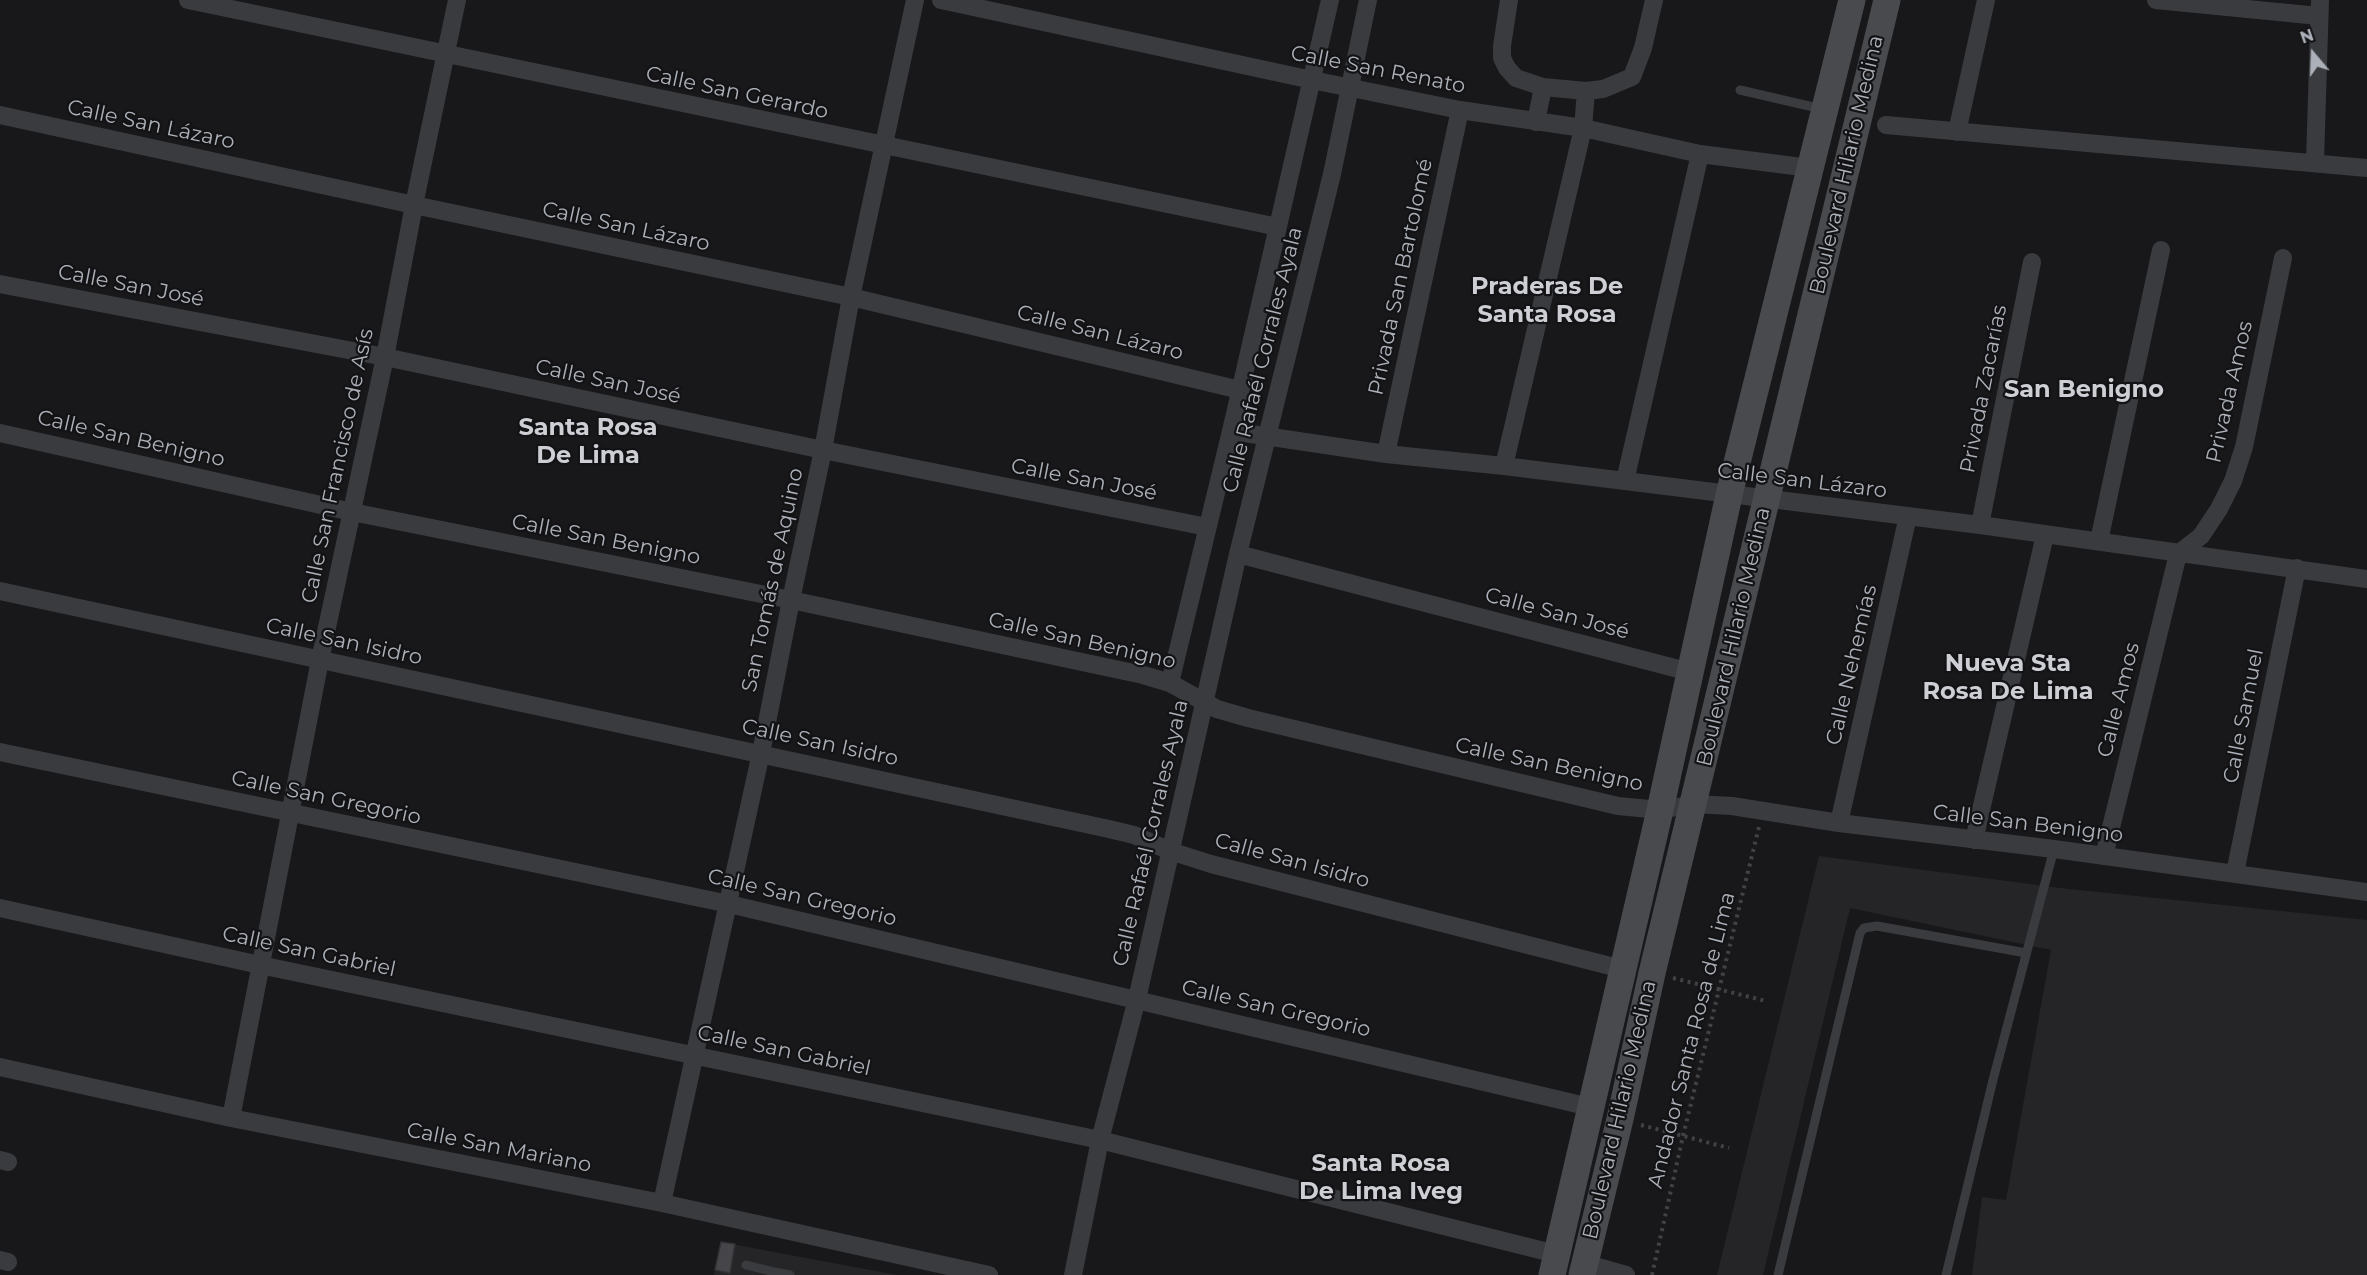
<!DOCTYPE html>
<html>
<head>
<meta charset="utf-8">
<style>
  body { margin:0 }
  #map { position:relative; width:2367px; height:1275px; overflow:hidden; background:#18181a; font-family:Montserrat,sans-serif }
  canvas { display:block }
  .north { position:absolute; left:2283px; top:24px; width:60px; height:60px; -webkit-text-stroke:4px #131315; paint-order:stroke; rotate:341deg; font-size:16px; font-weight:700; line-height:24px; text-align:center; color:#acb0b8 }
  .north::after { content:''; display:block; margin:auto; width:21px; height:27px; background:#acb0b8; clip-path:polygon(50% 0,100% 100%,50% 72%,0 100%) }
</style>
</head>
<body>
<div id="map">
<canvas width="2367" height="1275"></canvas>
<div class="north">N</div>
</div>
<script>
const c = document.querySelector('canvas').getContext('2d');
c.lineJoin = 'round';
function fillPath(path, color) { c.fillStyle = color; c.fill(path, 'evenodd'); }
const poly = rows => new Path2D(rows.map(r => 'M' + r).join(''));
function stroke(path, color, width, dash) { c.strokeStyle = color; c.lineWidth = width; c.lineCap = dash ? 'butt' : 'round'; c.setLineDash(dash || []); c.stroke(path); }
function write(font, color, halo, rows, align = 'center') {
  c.font = font + ' Montserrat,sans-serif'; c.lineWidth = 4.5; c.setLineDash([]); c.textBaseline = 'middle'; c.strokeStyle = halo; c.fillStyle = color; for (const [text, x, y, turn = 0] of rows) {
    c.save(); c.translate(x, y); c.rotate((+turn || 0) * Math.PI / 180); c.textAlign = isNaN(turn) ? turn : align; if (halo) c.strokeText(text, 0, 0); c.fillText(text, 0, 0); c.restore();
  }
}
const built = poly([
  [1819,856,2060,888,2367,920,2367,1275,1972,1275,1982,1197,2006,1200,2051,950,1850,908,1763,1275,1717,1275],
  [721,1242,897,1275,714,1275]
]);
const building = poly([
  [721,1242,735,1244,730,1273,715,1270,721,1242]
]);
const path = poly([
  [1673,978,1766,1001],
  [1641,1125,1729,1148],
  [1652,1275,1683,1136,1759,827]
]);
const lane = poly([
  [1740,90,1822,109],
  [746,1265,775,1272,775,1275],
  [775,1272,790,1275],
  [1778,1275,1860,933,1864,928,1877,926,2026,953],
  [1946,1275,1993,1080,2054,849]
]);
const street = poly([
  [188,0,1278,227],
  [941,0,1312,80,1460,110,1583,128,1700,154,1810,168],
  [1509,0,1502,46,1502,58,1507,68,1516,78,1543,87,1586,91,1603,89,1632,77,1643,48,1654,0],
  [2156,0,2319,16],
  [0,115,414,205,851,297,1240,390],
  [1536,122,1543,87],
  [1886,125,2367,168],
  [1957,132,1986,0],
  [2315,162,2320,0],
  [0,284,385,357,823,450,1207,527],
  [1231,431,1386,454,1504,466,1980,525,2367,579],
  [0,433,352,512,791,600,1143,675,1170,683,1217,709,1248,718,1618,806,1660,810,1694,804,1732,806,1839,823,2054,849,2367,892],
  [1386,454,1460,110],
  [1504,466,1583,128,1586,91],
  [1625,481,1700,154],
  [1980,525,2032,262],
  [2099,541,2161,250],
  [1238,554,1690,672],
  [0,591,1109,829,1134,835,1170,851,1211,864,1622,969],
  [1170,683,1231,431,1330,0],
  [0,752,729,904,1590,1107],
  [1839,823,1908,516],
  [1974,840,2045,535],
  [2104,856,2178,554,2201,536,2219,509,2233,481,2244,447,2283,258],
  [2235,873,2297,568],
  [0,908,260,965,1100,1140,1556,1254],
  [0,1067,231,1118,662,1203,989,1275],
  [231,1118,320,660,385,357,414,205,457,0],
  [0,1160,8,1162],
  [662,1203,761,753,791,600,823,450,851,297,915,0],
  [0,1260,8,1262],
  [1584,1263,1626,1275],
  [1073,1275,1100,1140,1137,999,1238,554,1332,174,1368,0]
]);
const secondary = poly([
  [1552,1275,1660,810,1729,495,1852,0],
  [1582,1275,1620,1119,1652,973,1887,0]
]);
const streetNames = [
  ["Calle San Renato",1378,70,11],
  ["Calle San Gerardo",737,93,12],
  ["Calle San Lázaro",151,125,12],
  ["Boulevard Hilario Medina",1847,165,-77],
  ["Calle San Lázaro",626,227,12],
  ["Privada San Bartolomé",1401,277,-78],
  ["Calle San José",131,286,11],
  ["Calle San Lázaro",1100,333,14],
  ["Calle Rafaél Corrales Ayala",1263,360,-76],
  ["Calle San José",608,382,12],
  ["Privada Zacarías",1984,389,-79],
  ["Privada Amos",2230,392,-77],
  ["Calle San Benigno",131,439,13],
  ["Calle San Francisco de Asís",338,466,-78],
  ["Calle San José",1084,480,11],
  ["Calle San Lázaro",1802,481,7],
  ["Calle San Benigno",606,540,11],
  ["San Tomás de Aquino",773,580,-78],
  ["Calle San José",1557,614,15],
  ["Boulevard Hilario Medina",1734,637,-77],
  ["Calle San Benigno",1082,641,13],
  ["Calle San Isidro",344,642,12],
  ["Calle Nehemías",1852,665,-77],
  ["Calle Amos",2119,700,-76],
  ["Calle Samuel",2244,716,-79],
  ["Calle San Isidro",820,743,12],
  ["Calle San Benigno",1549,765,12],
  ["Calle San Gregorio",326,798,12],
  ["Calle San Benigno",2028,824,7],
  ["Calle Rafaél Corrales Ayala",1151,833,-77],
  ["Calle San Isidro",1292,861,15],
  ["Calle San Gregorio",802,898,13],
  ["Calle San Gabriel",309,952,12],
  ["Calle San Gregorio",1276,1009,13],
  ["Andador Santa Rosa de Lima",1692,1040,-76],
  ["Calle San Gabriel",784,1051,12],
  ["Boulevard Hilario Medina",1620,1110,-77],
  ["Calle San Mariano",499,1148,11]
];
const quarterNames = [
  ["Praderas De",1547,287],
  ["Santa Rosa",1547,315],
  ["San Benigno",2084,390],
  ["Santa Rosa",588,428],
  ["De Lima",588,456],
  ["Nueva Sta",2008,664],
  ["Rosa De Lima",2008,692],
  ["Santa Rosa",1381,1164],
  ["De Lima Iveg",1381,1192]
];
fillPath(built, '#252527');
fillPath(building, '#46464a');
stroke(building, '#333336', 1.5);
stroke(path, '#404245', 4, [3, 4.5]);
stroke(lane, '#3a3b3f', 9);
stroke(street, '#3a3b3f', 18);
stroke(secondary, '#484a4e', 27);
write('21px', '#acb0b8', '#131315', streetNames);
write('bold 24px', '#cdcfd5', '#131315', quarterNames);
</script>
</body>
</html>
